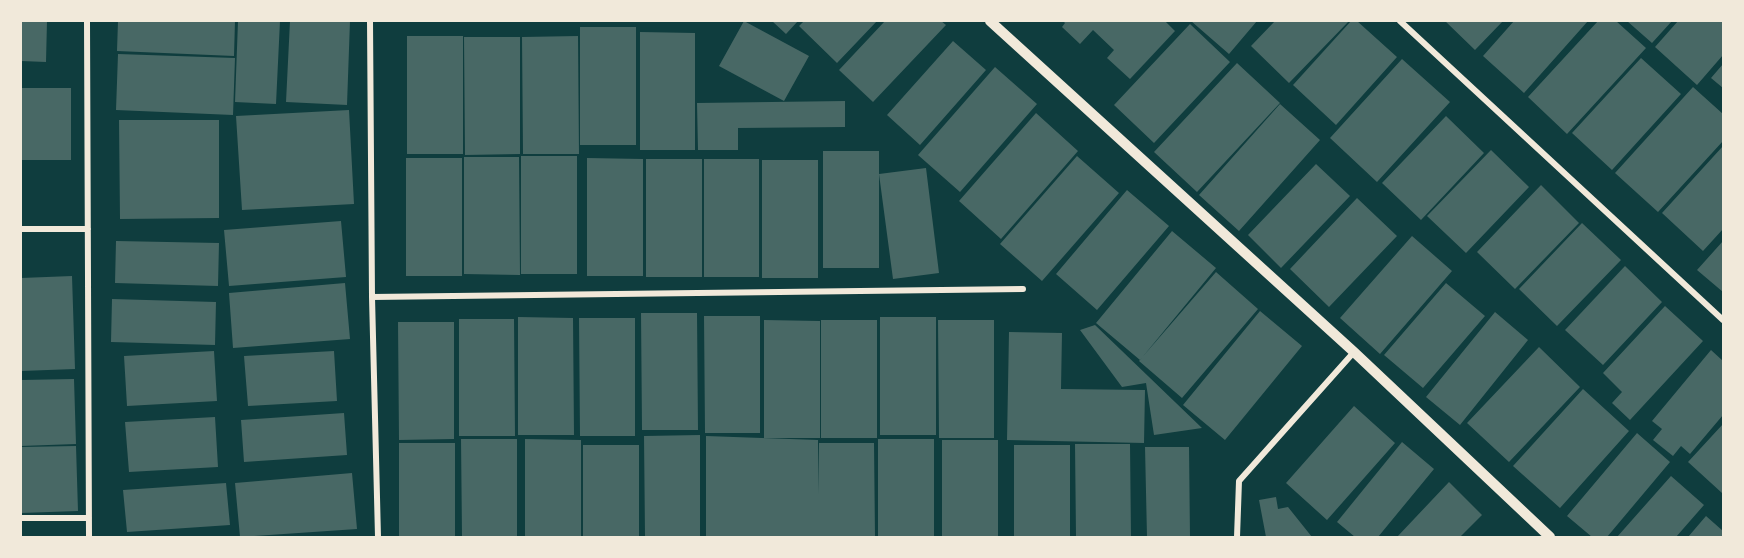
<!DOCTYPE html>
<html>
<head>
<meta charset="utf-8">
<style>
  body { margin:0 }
  #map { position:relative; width:1744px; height:558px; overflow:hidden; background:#0f3d3e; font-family:Commissioner,sans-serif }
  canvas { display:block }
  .frame { position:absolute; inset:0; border:22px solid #f1e9da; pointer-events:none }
</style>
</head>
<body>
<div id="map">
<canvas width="1744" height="558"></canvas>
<div class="frame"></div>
</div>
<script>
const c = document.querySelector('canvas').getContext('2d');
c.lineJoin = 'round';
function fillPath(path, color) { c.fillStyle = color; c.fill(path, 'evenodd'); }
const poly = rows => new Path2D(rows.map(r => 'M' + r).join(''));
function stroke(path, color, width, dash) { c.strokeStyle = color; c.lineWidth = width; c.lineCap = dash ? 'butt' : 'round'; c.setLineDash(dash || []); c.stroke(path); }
const building = poly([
  [21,21,47,21,46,62,21,61],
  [118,21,235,21,234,56,117,51],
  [238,21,280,21,276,104,235,102],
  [290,21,350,21,347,105,286,102],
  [744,21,809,56,784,101,719,66],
  [772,21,798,21,786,34],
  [804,21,877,21,837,63,799,26],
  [885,21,941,21,946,25,873,102,839,70],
  [1063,21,1165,21,1175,31,1130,79,1107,58,1114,50,1093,30,1080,44,1062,27,1065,23],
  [1191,21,1257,21,1229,54],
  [1275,21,1349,21,1289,83,1251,46],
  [1351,21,1357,21,1397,57,1336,125,1293,85],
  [1445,21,1503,21,1475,50],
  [1514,21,1588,21,1524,93,1483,56],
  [1598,21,1616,21,1646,48,1567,134,1528,97],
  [1627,21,1672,21,1652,43],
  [1678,21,1723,21,1723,55,1697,85,1655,47],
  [1190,24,1230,62,1154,143,1114,105],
  [580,27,636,27,636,145,580,145],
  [640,32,695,33,695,150,640,150],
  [407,36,463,36,463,154,407,154],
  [578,36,579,154,523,154,522,37],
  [464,37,520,37,520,154,465,155],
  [953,41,986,70,920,145,887,115],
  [118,54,235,58,233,115,116,110],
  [1641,58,1681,94,1612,170,1572,133],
  [1402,59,1450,102,1377,182,1330,138],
  [1237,63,1280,103,1197,192,1154,152],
  [1723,64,1723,88,1711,78],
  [995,67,1037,104,960,192,918,155],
  [1693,87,1723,114,1723,141,1658,212,1615,173],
  [21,88,71,88,71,160,21,160],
  [845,101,845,127,738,128,738,150,698,150,697,103],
  [1280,104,1320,140,1239,231,1199,195],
  [349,110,354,204,242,210,236,116],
  [1036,113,1078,151,1001,239,959,201],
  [1446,116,1484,153,1421,220,1382,183],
  [119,120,219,120,219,218,120,219],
  [1723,146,1723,229,1703,251,1662,213],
  [1491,150,1529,187,1466,253,1427,216],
  [823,151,879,151,879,268,823,268],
  [521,156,577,156,577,274,521,274],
  [1077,156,1119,193,1042,281,1000,244],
  [464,157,519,157,520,275,464,274],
  [406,158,462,158,462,276,406,276],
  [587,158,643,159,643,276,587,276],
  [646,159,702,159,702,277,646,277],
  [704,159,759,159,759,277,704,277],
  [762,160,818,160,818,278,762,278],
  [1316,164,1350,196,1281,268,1248,235],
  [926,168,939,273,893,279,879,174],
  [1541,185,1579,223,1515,289,1477,252],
  [1127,190,1169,226,1097,310,1056,274],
  [1357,198,1397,236,1329,307,1290,269],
  [341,221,346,277,229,286,224,230],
  [1582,223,1621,260,1557,326,1519,289],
  [1172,231,1216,268,1140,360,1096,323],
  [1412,236,1452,271,1380,354,1340,318],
  [116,241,219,243,218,286,115,283],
  [1723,241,1723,292,1697,270],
  [1625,266,1662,302,1603,365,1565,330],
  [1216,272,1258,309,1182,398,1139,361],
  [72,276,75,369,21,371,21,278],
  [345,283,350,339,233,348,229,293],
  [1446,283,1485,316,1423,388,1384,355],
  [112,299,216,302,215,345,111,342],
  [1665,306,1703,341,1630,420,1612,403,1622,392,1603,373],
  [1260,311,1302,346,1225,440,1183,405],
  [1495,312,1528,340,1460,425,1426,397],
  [641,313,697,313,698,430,642,430],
  [704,316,760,316,760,433,705,433],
  [518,317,573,318,574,435,518,435],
  [880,317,936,317,936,435,880,435],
  [579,318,635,318,635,436,580,436],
  [459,319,514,319,515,436,459,436],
  [764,320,820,321,820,438,764,438],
  [821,320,877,320,877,438,821,438],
  [938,320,994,320,994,438,939,438],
  [398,322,454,322,454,439,399,440],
  [1095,325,1202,428,1154,435,1146,383,1122,387,1080,330],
  [1009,332,1062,333,1061,389,1145,390,1144,443,1007,440],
  [1539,347,1580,387,1509,462,1467,423],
  [1711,350,1723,361,1723,415,1690,454,1681,446,1673,456,1653,440,1662,429,1652,421],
  [214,351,217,401,127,406,124,356],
  [334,351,337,401,248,406,244,356],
  [74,379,76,444,21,446,21,380],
  [1583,389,1629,431,1560,508,1513,466],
  [1354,406,1395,443,1327,520,1286,483],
  [344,413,347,455,244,462,241,420],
  [215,417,218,467,129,472,125,422],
  [1723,424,1723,492,1722,493,1688,462],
  [1637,433,1670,462,1607,537,1592,537,1567,516],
  [700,435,700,537,645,537,644,436],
  [706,436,818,440,818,494,819,443,874,443,875,537,706,537],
  [461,439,517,439,517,537,462,537],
  [525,439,581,440,581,537,525,537],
  [878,439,934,439,934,537,878,537],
  [942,440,998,440,998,537,942,537],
  [1402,442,1434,469,1378,537,1355,537,1337,522],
  [399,443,455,443,455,537,399,537],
  [1075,444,1130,444,1131,537,1076,537],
  [583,445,639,445,639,537,583,537],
  [1014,445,1070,445,1070,537,1014,537],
  [76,446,78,511,21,513,21,447],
  [1145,447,1189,447,1190,537,1147,537],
  [352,473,357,529,240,537,235,483],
  [1671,476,1704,505,1676,537,1617,537],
  [1449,482,1482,515,1460,537,1397,537],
  [226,483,230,525,127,532,123,490],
  [1276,497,1278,509,1288,507,1312,537,1266,537,1259,500],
  [1706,516,1723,531,1723,537,1688,537]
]);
const minor = poly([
  [87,21,89,537],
  [370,21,372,297,378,537],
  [1400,21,1723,320],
  [21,229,88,229],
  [372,297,1023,289],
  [21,518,89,518],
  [1237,537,1239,481,1354,352]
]);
const tertiary = poly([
  [990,21,1354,352,1550,537]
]);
fillPath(building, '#486865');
stroke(minor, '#f1e9da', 6);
stroke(tertiary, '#f1e9da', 10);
</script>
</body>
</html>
